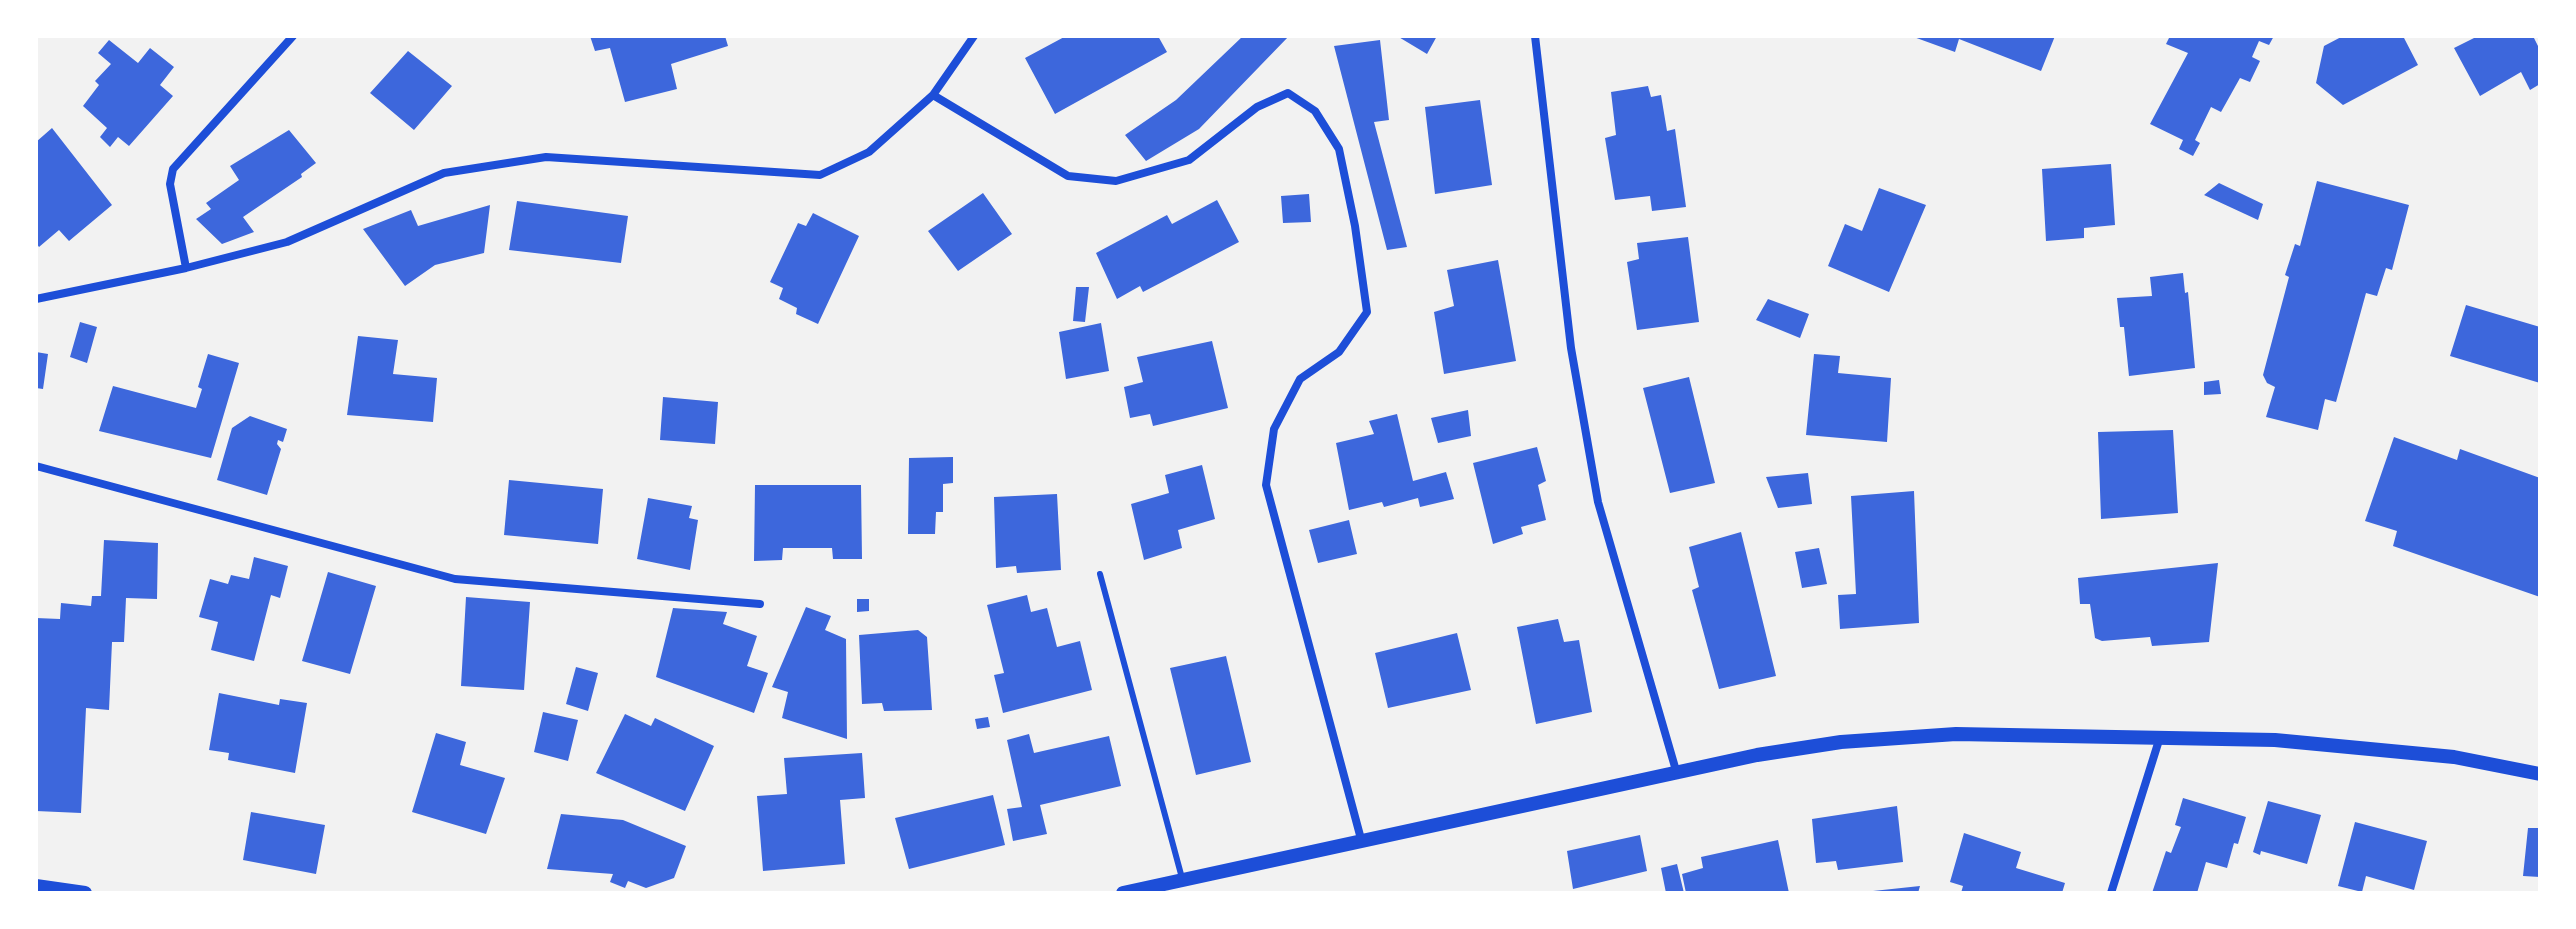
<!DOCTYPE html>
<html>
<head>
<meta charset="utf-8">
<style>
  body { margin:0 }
  #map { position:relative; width:2576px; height:929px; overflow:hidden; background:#f2f2f2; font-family:"IBM Plex Serif",serif }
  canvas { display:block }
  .frame { position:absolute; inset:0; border:38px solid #fff; pointer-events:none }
</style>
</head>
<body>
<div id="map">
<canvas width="2576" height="929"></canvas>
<div class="frame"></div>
</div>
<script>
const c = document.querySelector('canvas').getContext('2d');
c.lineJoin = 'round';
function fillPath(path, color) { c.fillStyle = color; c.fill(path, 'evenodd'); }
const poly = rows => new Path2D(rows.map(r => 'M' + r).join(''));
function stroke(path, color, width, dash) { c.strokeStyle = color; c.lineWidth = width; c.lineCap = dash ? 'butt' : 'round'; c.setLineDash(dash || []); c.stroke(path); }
const building = poly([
  [590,36,725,36,728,46,671,64,677,89,625,102,610,48,595,51],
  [1066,36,1158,36,1167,52,1055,114,1025,58],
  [1243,36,1289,36,1199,129,1146,161,1125,135,1176,100],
  [1397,36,1437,36,1427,54],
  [1911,36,2055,36,2041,71,1959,39,1955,52],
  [2170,36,2274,36,2269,45,2259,41,2252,57,2260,61,2250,82,2240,78,2221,112,2211,107,2195,140,2200,143,2193,156,2179,149,2183,140,2150,124,2188,53,2166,44],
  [2343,36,2403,36,2418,65,2343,105,2316,83,2324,46],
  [2478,36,2533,36,2540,50,2540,84,2530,90,2521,72,2480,96,2454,48],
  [109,40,138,63,150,48,174,67,160,85,173,96,129,146,118,137,110,147,100,137,107,128,83,106,99,85,95,81,111,64,98,53],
  [1380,40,1389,120,1374,122,1407,247,1387,250,1334,46],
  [408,51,452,86,414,130,370,93],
  [1648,86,1651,97,1661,95,1667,131,1675,129,1686,207,1652,211,1650,196,1615,200,1605,138,1616,135,1611,92],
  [1480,100,1492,185,1435,194,1425,107],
  [52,128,112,205,69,241,59,230,39,247,36,243,36,142],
  [289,130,316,163,301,174,302,177,243,217,254,232,222,244,196,219,211,209,206,203,239,180,230,166],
  [2111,164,2115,225,2084,228,2084,238,2046,241,2042,169],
  [2317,181,2409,205,2392,270,2386,268,2377,296,2366,293,2336,402,2325,399,2318,430,2266,417,2275,387,2267,383,2263,375,2289,277,2285,275,2295,244,2300,246],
  [2219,183,2263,204,2258,220,2204,195],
  [1879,188,1926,205,1889,292,1828,266,1845,224,1862,231],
  [983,193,1012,234,958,271,928,231],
  [1309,194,1311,222,1283,223,1281,196],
  [1217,200,1239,242,1143,292,1140,286,1117,299,1096,253,1167,215,1172,224],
  [517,201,628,216,621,263,509,250],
  [490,205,484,253,435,265,405,286,363,229,411,210,418,226],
  [813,213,859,236,818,324,796,314,797,308,779,299,783,288,770,282,798,223,806,226],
  [1688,237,1699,322,1637,330,1627,262,1639,259,1637,243],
  [1498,260,1516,361,1444,374,1434,312,1454,306,1447,270],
  [2183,273,2185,293,2188,292,2195,368,2129,376,2124,327,2120,327,2117,298,2152,296,2150,277],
  [1076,287,1089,287,1085,322,1073,321],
  [1768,299,1809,314,1800,338,1756,320],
  [2466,305,2540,327,2540,383,2450,356],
  [80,322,97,327,87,363,70,357],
  [1101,323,1109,371,1066,379,1059,332],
  [358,336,398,340,393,374,437,378,433,422,347,415],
  [1212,341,1228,408,1153,426,1150,414,1130,418,1124,387,1143,382,1137,357],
  [36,352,48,354,43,389,36,388],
  [208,354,239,363,211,458,99,431,113,386,196,408,202,389,198,387],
  [1814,354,1840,356,1838,373,1891,378,1887,442,1806,435],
  [1689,377,1715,483,1670,493,1643,388],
  [2219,380,2221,394,2204,395,2204,382],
  [663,397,718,402,715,444,660,440],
  [1468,410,1471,436,1438,443,1431,418],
  [1397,414,1413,481,1446,472,1454,499,1420,507,1418,498,1384,507,1382,502,1349,510,1336,443,1374,434,1369,421],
  [250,416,287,429,283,442,278,440,277,444,281,449,267,495,217,480,232,428],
  [2173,430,2178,513,2101,519,2098,432],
  [2394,437,2457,460,2460,449,2540,478,2540,597,2393,546,2397,531,2365,521],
  [1537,447,1546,481,1538,485,1546,520,1521,527,1523,534,1493,544,1473,463],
  [953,457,953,483,943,484,943,512,936,512,935,534,908,534,909,458],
  [1202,465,1215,519,1178,530,1182,548,1144,560,1131,504,1169,493,1165,475],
  [1808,473,1812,504,1778,508,1766,477],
  [509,480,603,489,598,544,504,535],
  [755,485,861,485,862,559,833,559,832,548,783,548,782,560,754,561],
  [1914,491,1919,623,1840,629,1838,595,1856,594,1851,496],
  [1057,494,1061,570,1017,573,1016,566,996,568,994,497],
  [648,498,692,506,689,518,698,520,690,570,637,559],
  [1349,520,1357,554,1318,563,1309,530],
  [1741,532,1776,676,1719,689,1692,590,1699,587,1689,547],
  [104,540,158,543,157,599,126,598,124,642,112,642,109,710,86,708,81,813,36,811,36,618,60,619,61,603,91,606,92,596,101,596],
  [1819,548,1827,584,1802,588,1795,552],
  [254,557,288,566,280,598,271,595,254,661,211,650,218,622,199,617,210,579,228,584,231,575,249,579],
  [2218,563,2209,642,2152,646,2150,637,2102,641,2095,638,2090,604,2080,604,2078,578],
  [328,572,376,586,350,674,302,661],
  [1027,595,1031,612,1047,608,1057,647,1080,641,1092,690,1003,713,994,675,1004,673,987,605],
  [466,597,530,602,524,690,461,686],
  [857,599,869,599,869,611,857,612],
  [806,607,831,616,825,630,846,639,847,739,782,718,788,692,772,687],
  [673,608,727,612,723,624,757,636,747,666,768,673,754,713,656,677],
  [1558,619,1564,642,1579,640,1592,712,1536,724,1517,627],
  [918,630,927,637,932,710,884,711,882,703,862,704,859,635],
  [1457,633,1471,690,1388,708,1375,653],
  [1226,656,1251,762,1196,775,1170,668],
  [576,667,598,673,588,711,566,704],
  [219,693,279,705,280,699,307,703,295,773,228,760,229,753,209,750],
  [543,712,578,720,568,761,534,752],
  [625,714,651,726,655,718,714,746,685,811,596,773],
  [988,717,990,727,977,729,975,719],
  [436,733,466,742,460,765,505,778,486,834,412,812],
  [1029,734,1034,753,1109,736,1121,786,1040,805,1047,834,1013,841,1007,809,1022,807,1007,740],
  [862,753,865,798,840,800,845,864,763,871,757,796,787,794,784,758],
  [993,795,1005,845,909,869,895,818],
  [2183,798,2246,817,2238,844,2234,843,2227,868,2206,862,2197,893,2152,893,2166,851,2171,853,2181,827,2175,825],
  [2268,801,2321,815,2307,864,2261,851,2260,855,2253,852],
  [1897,806,1903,862,1838,870,1836,861,1816,863,1812,819],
  [251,812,325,825,316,874,243,860],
  [561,814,623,820,686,846,674,878,646,888,628,881,625,888,610,882,613,874,547,869],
  [2355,822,2427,841,2414,890,2366,876,2362,892,2338,886],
  [2528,828,2540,828,2540,877,2523,876],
  [1964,833,2021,852,2016,868,2065,883,2062,893,1961,893,1963,886,1950,882],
  [1640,835,1647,871,1573,889,1567,851],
  [1778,840,1789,893,1686,893,1682,874,1703,868,1701,857],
  [1677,864,1684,893,1666,893,1661,868],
  [1920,886,1918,893,1873,893,1873,891]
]);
const service = poly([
  [1100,574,1182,878]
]);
const minor = poly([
  [1535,36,1571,348,1598,502,1677,774],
  [933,95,1068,176,1116,181,1189,160,1257,107,1288,93,1315,111,1339,149,1355,226,1367,312,1339,352,1300,379,1274,429,1266,485,1361,839],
  [186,268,170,184,173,169,293,36],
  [36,299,186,268,287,242,444,173,546,157,820,175,869,152,933,95,974,36],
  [36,466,455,579,760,604],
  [2111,893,2160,737]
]);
const tertiary = poly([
  [36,886,85,893],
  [1123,893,1757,755,1841,742,1956,734,2275,740,2454,757,2540,774]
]);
fillPath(building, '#3d67dc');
stroke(service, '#1d4ed8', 6);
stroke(minor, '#1d4ed8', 8);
stroke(tertiary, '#1d4ed8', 14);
</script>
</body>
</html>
